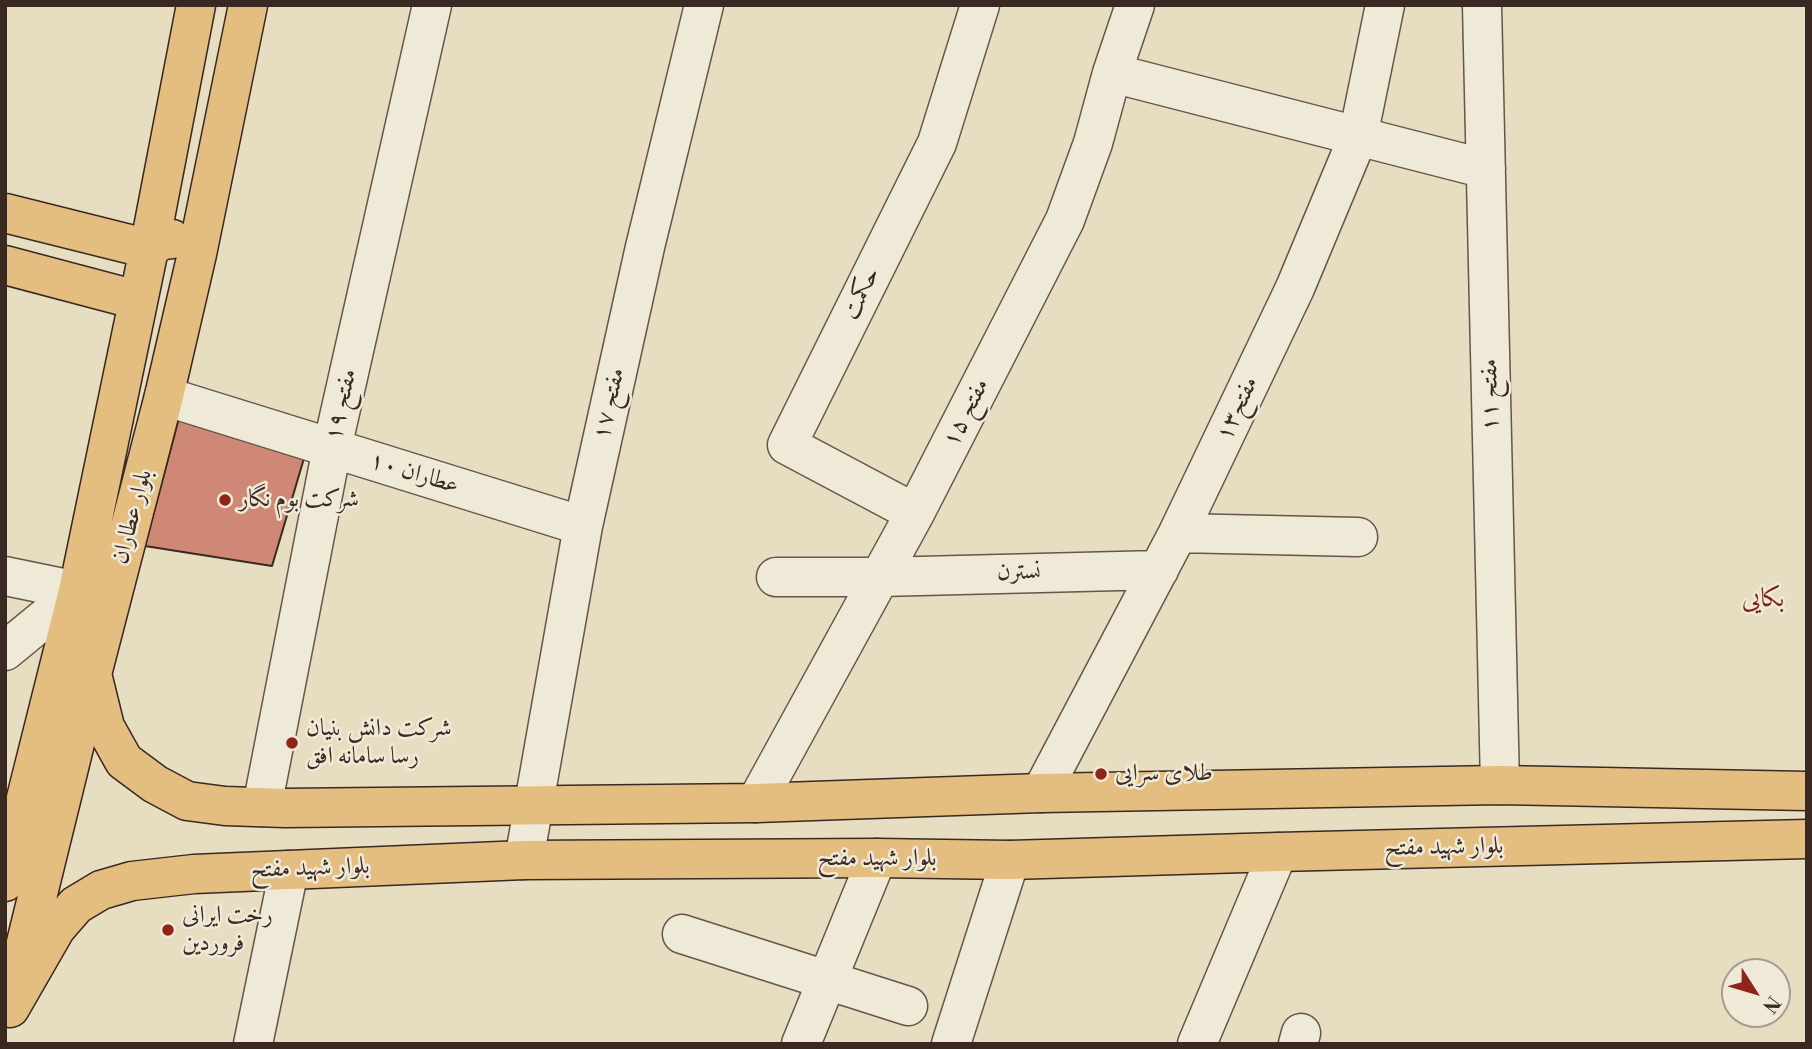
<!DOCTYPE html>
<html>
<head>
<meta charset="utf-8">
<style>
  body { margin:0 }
  #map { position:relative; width:1812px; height:1049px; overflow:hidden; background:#e7ddc1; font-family:"Libre Bodoni",serif }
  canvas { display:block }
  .frame { position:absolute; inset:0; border:7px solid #3a2822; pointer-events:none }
  .north { position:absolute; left:1721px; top:958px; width:70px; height:70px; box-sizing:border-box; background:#efe9d7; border:2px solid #a79c8f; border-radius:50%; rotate:127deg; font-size:19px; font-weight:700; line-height:28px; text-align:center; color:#3a2822 }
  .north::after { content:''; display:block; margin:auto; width:24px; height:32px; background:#8f2418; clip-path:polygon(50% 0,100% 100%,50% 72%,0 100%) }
</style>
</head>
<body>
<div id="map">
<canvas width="1812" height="1049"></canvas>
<div class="frame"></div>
<div class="north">N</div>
</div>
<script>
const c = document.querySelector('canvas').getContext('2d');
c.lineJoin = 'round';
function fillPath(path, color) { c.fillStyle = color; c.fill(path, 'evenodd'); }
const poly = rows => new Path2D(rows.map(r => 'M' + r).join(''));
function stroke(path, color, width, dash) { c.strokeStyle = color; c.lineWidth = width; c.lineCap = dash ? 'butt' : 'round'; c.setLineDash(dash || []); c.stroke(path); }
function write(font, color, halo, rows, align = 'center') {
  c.font = font + ' "Libre Bodoni",Amiri,serif'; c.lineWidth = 5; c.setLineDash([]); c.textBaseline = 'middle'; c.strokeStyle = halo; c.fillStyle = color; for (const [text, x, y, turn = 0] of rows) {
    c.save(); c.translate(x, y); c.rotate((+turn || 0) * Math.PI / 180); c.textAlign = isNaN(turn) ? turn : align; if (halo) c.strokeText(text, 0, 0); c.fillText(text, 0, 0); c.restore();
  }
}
const building = poly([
  [180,414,305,455,272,566,145,546,180,414]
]);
const minor = poly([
  [1482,5,1500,785],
  [1112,73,1486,169],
  [164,396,583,526],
  [915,513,787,445,937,143,980,5],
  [1178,533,1358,537],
  [5,576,78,591],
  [776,577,880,577,1159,570],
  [5,651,78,591],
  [1041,793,1178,533,1295,288,1358,137,1385,5],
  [756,803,915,513,1065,220,1093,143,1112,73,1135,5],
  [262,807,332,448,432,5],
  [524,860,583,526,645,247,704,5],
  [682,934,908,1006],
  [253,1044,289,870],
  [801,1044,877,858],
  [951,1044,1010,860],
  [1197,1044,1278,852],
  [1298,1044,1301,1033]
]);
const major = poly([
  [5,213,149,249,162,240,172,239],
  [5,265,137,300],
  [92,674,105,727,124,761,155,784,187,801,225,806,285,808,756,803,1041,793,1500,785,1807,791],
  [5,882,78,591,149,249,196,5],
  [20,967,92,674,164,396,197,254,248,5],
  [10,1008,56,928,76,905,101,890,132,881,194,874,524,860,877,858,1010,860,1278,852,1807,839]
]);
const markers = [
  [225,500,7,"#8f2418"],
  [292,743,7,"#8f2418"],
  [1101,774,7,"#8f2418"],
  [168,930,7,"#8f2418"]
];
const streetNames = [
  ["حکمت",862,294,-64],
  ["مفتح ۱۱",1491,395,-91],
  ["مفتح ۱۷",610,404,-77],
  ["مفتح ۱۹",342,405,-77],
  ["مفتح۱۳",1238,409,-65],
  ["مفتح ۱۵",967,413,-63],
  ["عطاران ۱۰",414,474,17],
  ["بلوار عطاران",133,517,-75],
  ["نسترن",1019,573,-1],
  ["بلوار شهید مفتح",1444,848,-1],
  ["بلوار شهید مفتح",877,859],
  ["بلوار شهید مفتح",310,869,-2]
];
const poiNames = [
  ["شرکت بوم نگار",239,500],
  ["شرکت دانش بنیان",306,729],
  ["رسا سامانه افق",306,757],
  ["طلای سرایی",1115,774],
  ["رخت ایرانی",182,916],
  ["فروردین",182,944]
];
const neighbourhoodNames = [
  ["بکایی",1763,600]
];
fillPath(building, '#d08876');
stroke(building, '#3a2822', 2);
stroke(minor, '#65554a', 41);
stroke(major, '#3a2822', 41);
stroke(minor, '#efe9d7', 38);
stroke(major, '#e4be80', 38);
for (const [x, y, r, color] of markers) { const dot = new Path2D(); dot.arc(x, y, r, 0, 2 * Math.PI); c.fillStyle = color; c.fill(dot); stroke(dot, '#efe9d7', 2.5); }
write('24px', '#3a2822', '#efe9d7', streetNames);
write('24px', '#3a2822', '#efe9d7', poiNames, 'left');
write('26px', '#7a1f14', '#efe9d7', neighbourhoodNames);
</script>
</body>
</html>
